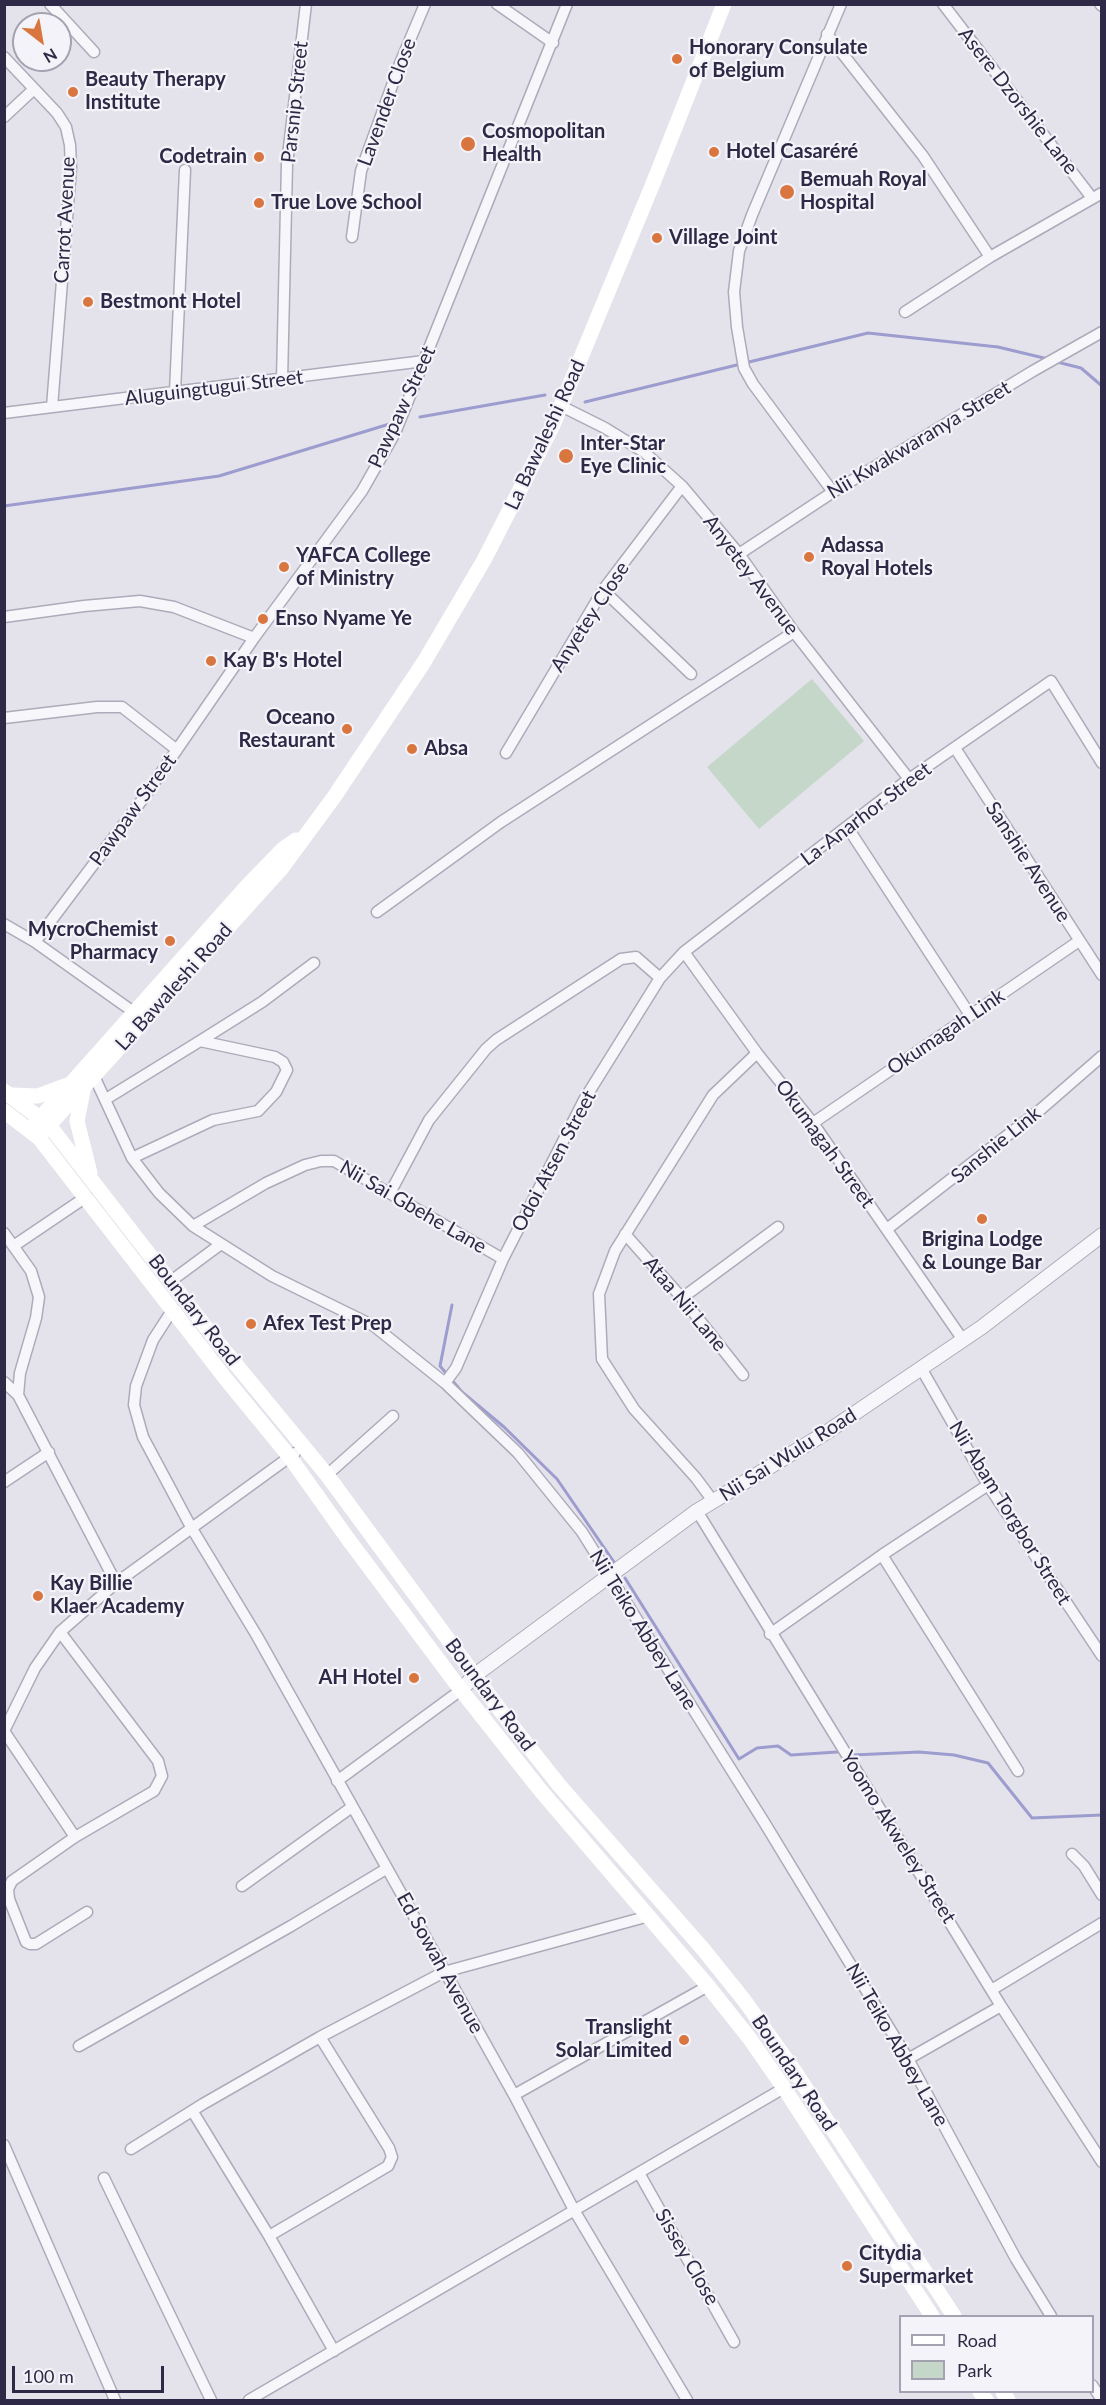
<!DOCTYPE html>
<html>
<head>
<meta charset="utf-8">
<style>
  body { margin:0 }
  #map { position:relative; width:1106px; height:2405px; overflow:hidden; background:#e4e3ec; font-family:Lato,sans-serif }
  canvas { display:block }
  .frame { position:absolute; inset:0; border:6px solid #2d2946; pointer-events:none }
  .legend { position:absolute; left:899px; top:2315px; width:195px; height:78px; box-sizing:border-box; background:#f4f3f9; border:2px solid #a4a2b1; margin:0; padding:8px 10px; list-style:none; font-size:18px; color:#2d2946 }
  .legend li { display:flex; align-items:center; gap:12px; height:30px }
  .legend b { width:30px; border:2px solid #a4a2b1 }
  .north { position:absolute; left:12px; top:12px; width:60px; height:60px; box-sizing:border-box; background:#f4f3f9; border:2px solid #a4a2b1; border-radius:50%; rotate:149deg; font-size:16px; font-weight:700; line-height:24px; text-align:center; color:#2d2946 }
  .north::after { content:''; display:block; margin:auto; width:21px; height:27px; background:#d97640; clip-path:polygon(50% 0,100% 100%,50% 72%,0 100%) }
  .scale { position:absolute; left:12px; top:2366px; width:152px; height:27px; box-sizing:border-box; border:3px solid #2d2946; border-top:0; padding-left:8px; font-size:18px; line-height:21px; white-space:nowrap; color:#2d2946; -webkit-text-stroke:4px #f4f3f9; paint-order:stroke }
</style>
</head>
<body>
<div id="map">
<canvas width="1106" height="2405"></canvas>
<div class="frame"></div>
<ul class="legend">
<li><b style="height:8px;background:#fff"></b>Road</li>
<li><b style="height:16px;background:#c4d7c8"></b>Park</li>
</ul>
<div class="north">N</div>
<div class="scale">100 m</div>
</div>
<script>
const c = document.querySelector('canvas').getContext('2d');
c.lineJoin = 'round';
function fillPath(path, color) { c.fillStyle = color; c.fill(path, 'evenodd'); }
const poly = rows => new Path2D(rows.map(r => 'M' + r).join(''));
function stroke(path, color, width, dash) { c.strokeStyle = color; c.lineWidth = width; c.lineCap = dash ? 'butt' : 'round'; c.setLineDash(dash || []); c.stroke(path); }
function write(font, color, halo, rows, align = 'center') {
  c.font = font + ' Lato,sans-serif'; c.lineWidth = 4.5; c.setLineDash([]); c.textBaseline = 'middle'; c.strokeStyle = halo; c.fillStyle = color; for (const [text, x, y, turn = 0] of rows) {
    c.save(); c.translate(x, y); c.rotate((+turn || 0) * Math.PI / 180); c.textAlign = isNaN(turn) ? turn : align; if (halo) c.strokeText(text, 0, 0); c.fillText(text, 0, 0); c.restore();
  }
}
const green = poly([
  [812,679,864,741,759,829,707,767]
]);
const stream = poly([
  [1057,362,1081,368,1102,386],
  [585,402,868,333,998,347,1048,359],
  [420,417,545,395],
  [4,506,219,476,396,422],
  [452,1305,440,1366,462,1392,504,1427,557,1479,616,1565],
  [625,1578,739,1759,757,1748,778,1746,791,1755,837,1752],
  [853,1755,919,1752,954,1755,988,1763,1032,1818,1102,1815]
]);
const minor = poly([
  [50,4,94,52],
  [497,4,553,43],
  [943,4,1092,198],
  [1100,4,1102,6],
  [827,34,923,156,990,257],
  [4,57,57,113,66,127,70,145,71,168,52,407],
  [4,117,34,89],
  [352,237,361,171,401,61,425,4],
  [905,312,990,257,1102,193],
  [282,380,287,164,306,4],
  [175,392,185,170],
  [561,406,605,428,644,452,682,486,739,554,794,632,909,779],
  [4,413,424,361],
  [833,492,753,384,744,368,737,327,734,292,739,251,752,215,841,4],
  [739,554,833,492,1033,371,1102,332],
  [603,590,691,674],
  [4,617,84,606,140,601,174,607,254,638],
  [4,718,97,707,122,707,177,750],
  [955,748,1102,975],
  [506,753,603,590,682,486],
  [848,828,970,1015],
  [377,912,501,822,794,632],
  [4,924,35,942,135,1013],
  [35,942,145,796,254,638,362,491,395,433,567,4],
  [684,952,757,1053,813,1123,963,1340],
  [200,1041,262,1002,314,963],
  [94,1076,132,1158,159,1193,193,1226,272,1276,374,1326,445,1383,518,1453,582,1532,764,1822,908,2059,1016,2259,1051,2316],
  [106,1099,200,1041,275,1057,283,1062,287,1070,276,1092,258,1111,213,1120,132,1158],
  [813,1123,1079,941],
  [390,1193,429,1120,486,1049,496,1040,621,959,636,957,660,978],
  [193,1226,266,1183,305,1165,321,1161,334,1161,503,1259],
  [887,1229,1040,1110,1102,1056],
  [4,1233,31,1271,39,1297,36,1318,20,1373,18,1395],
  [625,1234,682,1298,743,1375],
  [15,1245,86,1197],
  [171,1281,221,1244],
  [682,1298,778,1227],
  [173,1309,153,1340,136,1386,134,1405,143,1437,191,1527,257,1636,514,2095,574,2210,687,2400],
  [921,1368,988,1485,1102,1656],
  [4,1382,18,1395,116,1583],
  [445,1383,456,1368,503,1259,584,1100,660,978,684,952,909,779,1051,681,1102,763],
  [327,1475,393,1416],
  [4,1482,49,1452],
  [713,1501,696,1478,634,1409,602,1359,599,1294,615,1251,713,1095,757,1053],
  [697,1511,1001,2006,1102,2162],
  [882,1555,1018,1771],
  [60,1632,158,1761,162,1776,154,1791,75,1837,12,1881,8,1889,9,1899,26,1942,30,1944,36,1944,87,1912],
  [770,1634,882,1555,988,1485],
  [337,1781,461,1690],
  [75,1837,4,1731,35,1668,60,1632,116,1583,295,1453],
  [1072,1854,1084,1866,1102,1895],
  [242,1886,352,1807],
  [993,1989,1102,1923],
  [79,2046,291,1926,386,1869],
  [908,2059,1001,2006],
  [514,2095,708,1986],
  [193,2112,269,2236,334,2351],
  [4,2145,115,2400],
  [131,2149,203,2104,320,2037,444,1972,649,1916],
  [639,2173,734,2342],
  [104,2178,211,2400],
  [269,2236,388,2166,392,2157,389,2148,320,2037],
  [1092,2385,1102,2400],
  [249,2400,784,2088]
]);
const tertiary = poly([
  [461,1690,475,1675,697,1511,827,1432,982,1327,1102,1235]
]);
const secondary = poly([
  [4,1091,49,1125,215,1339,327,1475,506,1718,559,1785,703,1949,744,2000,796,2073,954,2316],
  [83,1091,77,1121,90,1173],
  [12,1095,38,1096,67,1085],
  [4,1111,39,1138,225,1378,289,1456,348,1539,461,1690,541,1791,708,1986,750,2039,784,2088,932,2316],
  [34,1125,247,886,283,849,296,840],
  [44,1131,281,869,334,797,424,662,484,560,553,425,654,181,724,4],
  [980,2392,986,2400],
  [1003,2392,1008,2400]
]);
const markers = [
  [677,59,6,"#d97640"],
  [73,92,6,"#d97640"],
  [468,144,8,"#d97640"],
  [714,152,6,"#d97640"],
  [259,157,6,"#d97640"],
  [787,192,8,"#d97640"],
  [259,203,6,"#d97640"],
  [657,238,6,"#d97640"],
  [88,302,6,"#d97640"],
  [566,456,8,"#d97640"],
  [809,557,6,"#d97640"],
  [284,567,6,"#d97640"],
  [263,619,6,"#d97640"],
  [211,661,6,"#d97640"],
  [347,729,6,"#d97640"],
  [412,749,6,"#d97640"],
  [170,941,6,"#d97640"],
  [982,1219,6,"#d97640"],
  [251,1324,6,"#d97640"],
  [38,1596,6,"#d97640"],
  [414,1678,6,"#d97640"],
  [684,2040,6,"#d97640"],
  [847,2266,6,"#d97640"]
];
const poiNames = [
  ["Honorary Consulate",689,48],
  ["of Belgium",689,71],
  ["Beauty Therapy",85,80],
  ["Institute",85,103],
  ["Cosmopolitan",482,132],
  ["Health",482,155],
  ["Hotel Casaréré",726,152],
  ["Codetrain",247,157,"right"],
  ["Bemuah Royal",800,180],
  ["Hospital",800,203],
  ["True Love School",271,203],
  ["Village Joint",669,238],
  ["Bestmont Hotel",100,302],
  ["Inter-Star",580,444],
  ["Eye Clinic",580,467],
  ["Adassa",821,546],
  ["Royal Hotels",821,569],
  ["YAFCA College",296,556],
  ["of Ministry",296,579],
  ["Enso Nyame Ye",275,619],
  ["Kay B's Hotel",223,661],
  ["Oceano",335,718,"right"],
  ["Restaurant",335,741,"right"],
  ["Absa",424,749],
  ["MycroChemist",158,930,"right"],
  ["Pharmacy",158,953,"right"],
  ["Brigina Lodge",982,1240,"center"],
  ["& Lounge Bar",982,1263,"center"],
  ["Afex Test Prep",263,1324],
  ["Kay Billie",50,1584],
  ["Klaer Academy",50,1607],
  ["AH Hotel",402,1678,"right"],
  ["Translight",672,2028,"right"],
  ["Solar Limited",672,2051,"right"],
  ["Citydia",859,2254],
  ["Supermarket",859,2277]
];
const streetNames = [
  ["Asere Dzorshie Lane",1018,101,52],
  ["Parsnip Street",295,102,-84],
  ["Lavender Close",387,102,-70],
  ["Carrot Avenue",65,220,-87],
  ["Aluguingtugui Street",214,388,-7],
  ["Pawpaw Street",402,407,-65],
  ["La Bawaleshi Road",545,435,-65],
  ["Nii Kwakwaranya Street",919,440,-31],
  ["Anyetey Avenue",751,575,53],
  ["Anyetey Close",590,617,-57],
  ["Pawpaw Street",133,810,-54],
  ["La-Anarhor Street",866,814,-37],
  ["Sanshie Avenue",1028,862,57],
  ["La Bawaleshi Road",174,987,-48],
  ["Okumagah Link",946,1032,-34],
  ["Okumagah Street",825,1144,54],
  ["Sanshie Link",996,1145,-39],
  ["Odoi Atsen Street",554,1161,-62],
  ["Nii Sai Gbehe Lane",413,1207,30],
  ["Ataa Nii Lane",685,1304,50],
  ["Boundary Road",194,1310,52],
  ["Nii Sai Wulu Road",788,1455,-32],
  ["Nii Abam Torgbor Street",1010,1513,58],
  ["Nii Teiko Abbey Lane",643,1630,58],
  ["Boundary Road",490,1695,53],
  ["Yoomo Akweley Street",898,1837,58],
  ["Ed Sowah Avenue",440,1963,61],
  ["Nii Teiko Abbey Lane",897,2045,60],
  ["Boundary Road",794,2073,56],
  ["Sissey Close",687,2257,60]
];
fillPath(green, '#c4d7c8');
stroke(stream, '#9d9cce', 3);
stroke(minor, '#adabba', 13);
stroke(tertiary, '#adabba', 16);
stroke(minor, '#f7f6fa', 10);
stroke(tertiary, '#f7f6fa', 14);
stroke(secondary, '#fff', 15);
for (const [x, y, r, color] of markers) { const dot = new Path2D(); dot.arc(x, y, r, 0, 2 * Math.PI); c.fillStyle = color; c.fill(dot); stroke(dot, '#f4f3f9', 2); }
write('bold 20px', '#2d2946', '#f4f3f9', poiNames, 'left');
write('20px', '#2d2946', '#f4f3f9', streetNames);
</script>
</body>
</html>
